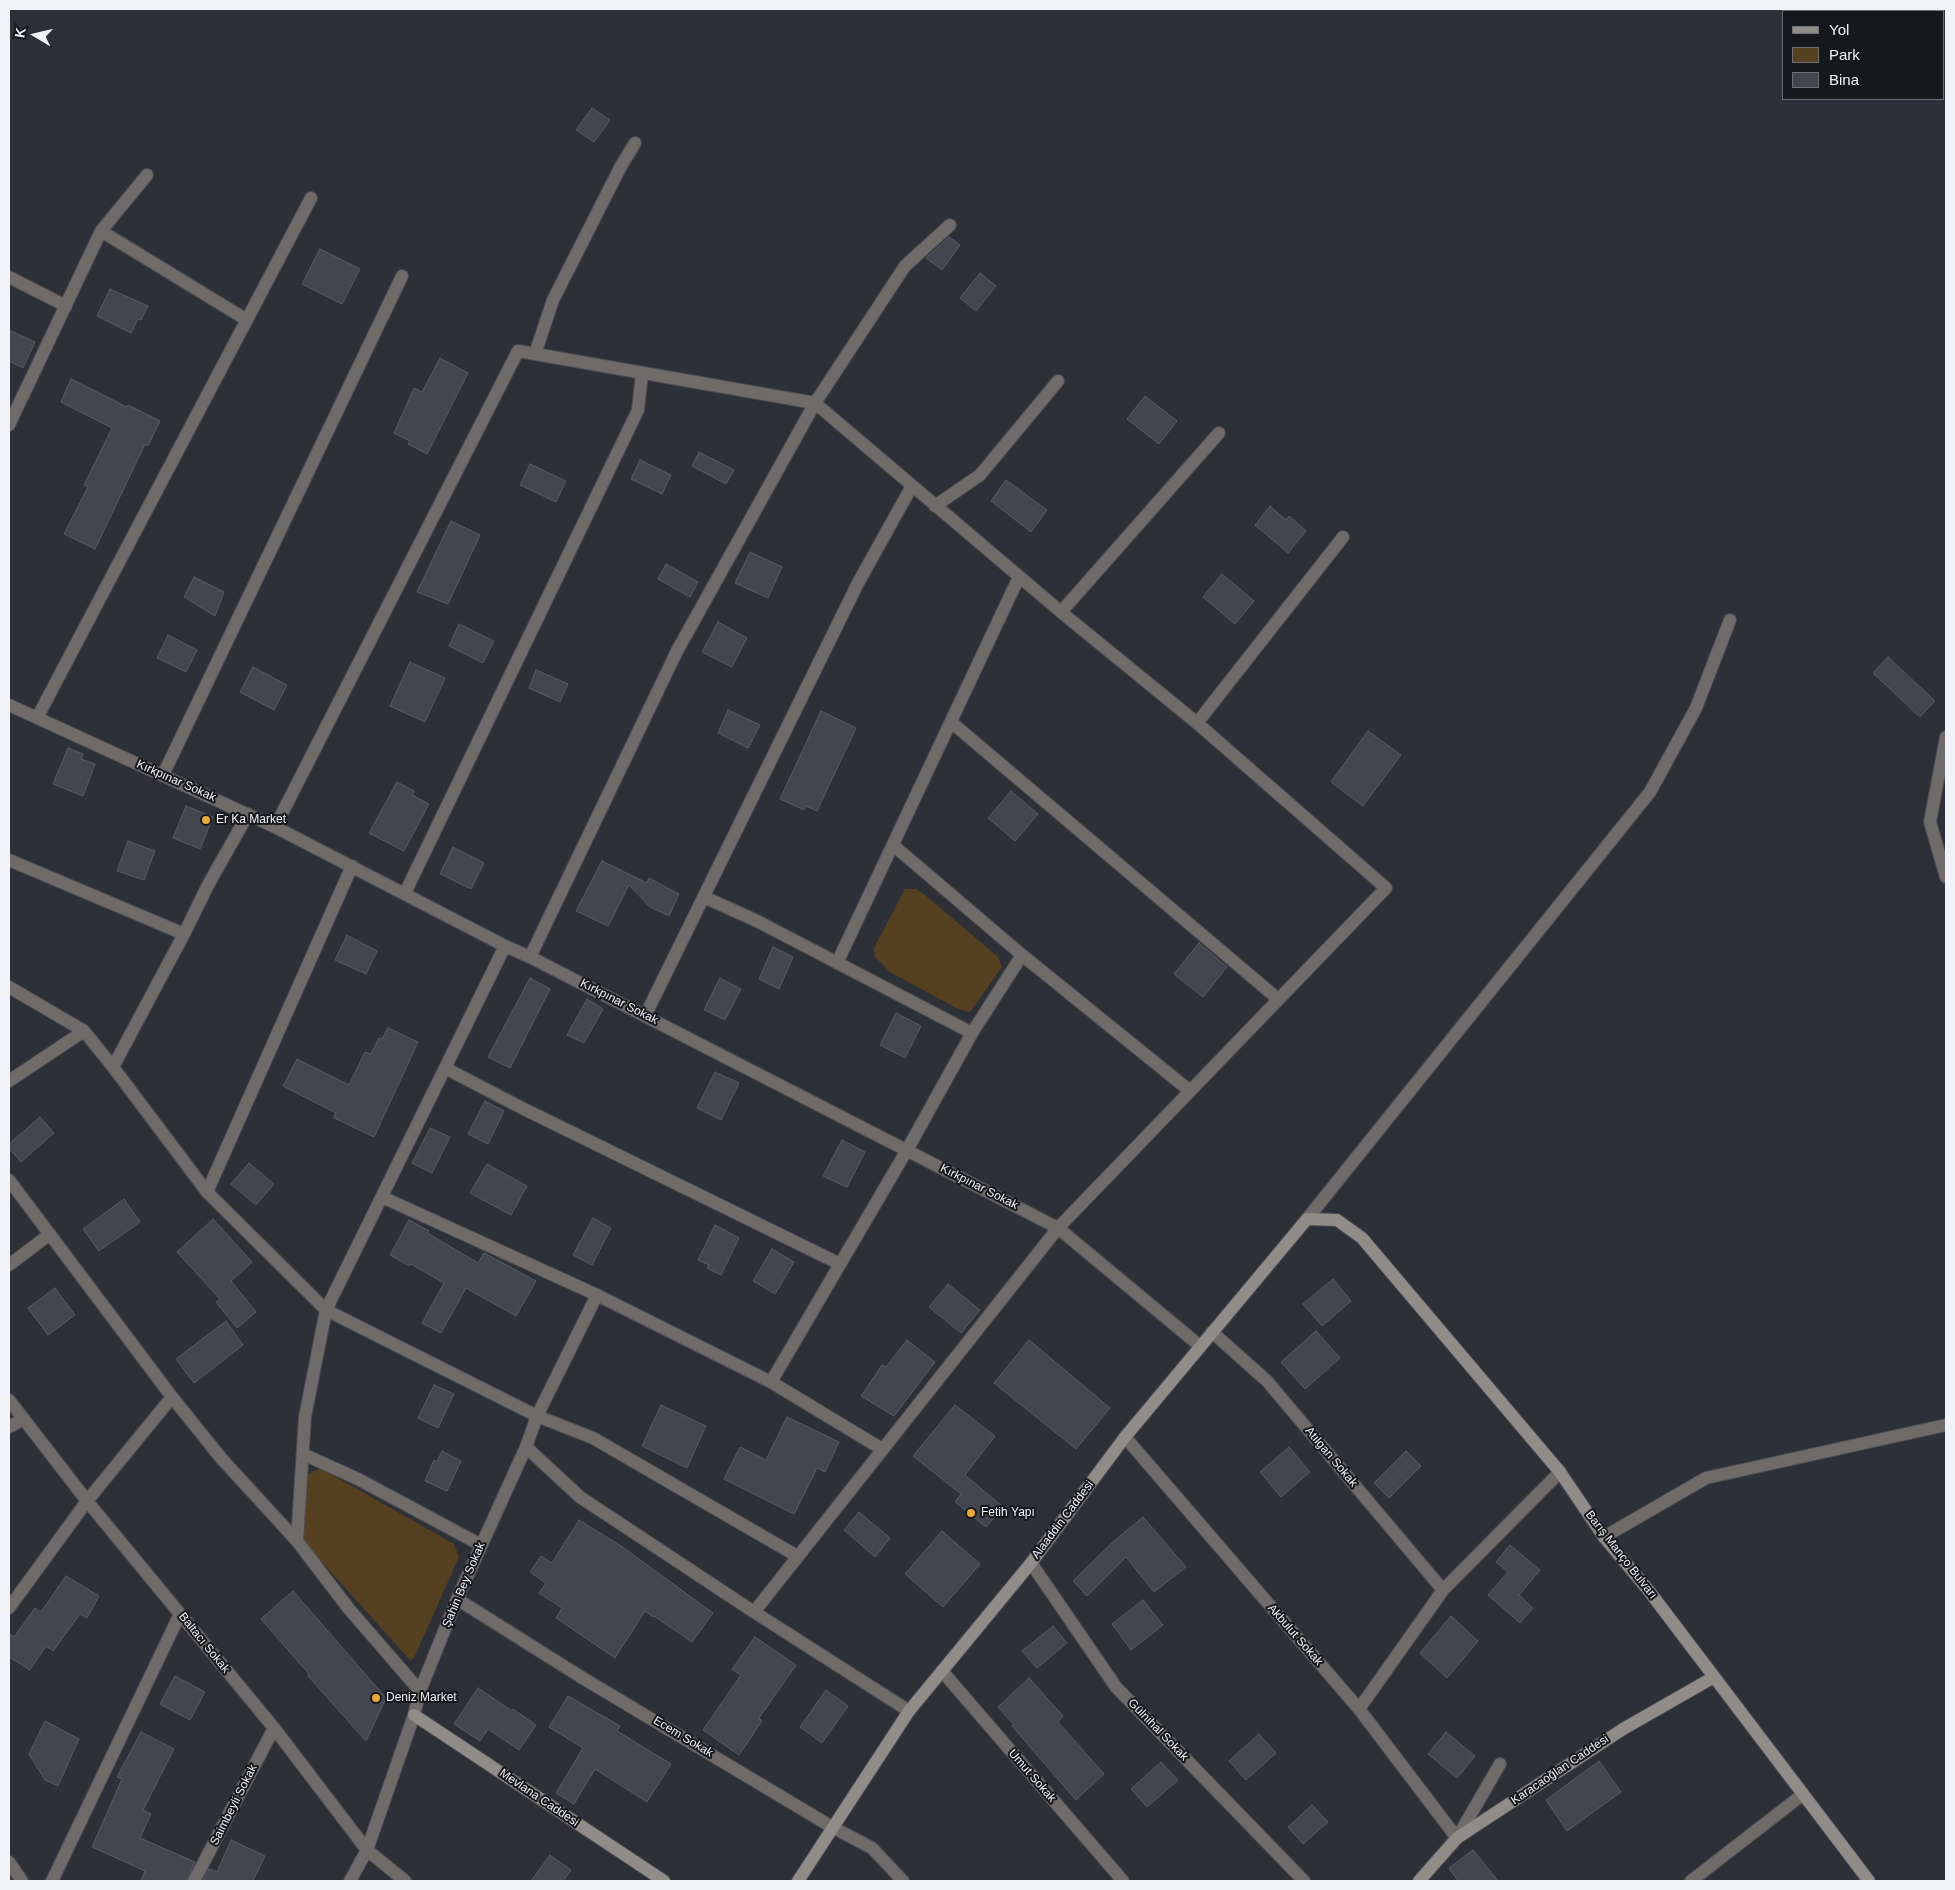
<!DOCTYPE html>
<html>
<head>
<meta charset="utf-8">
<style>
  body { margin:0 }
  #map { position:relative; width:1955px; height:1890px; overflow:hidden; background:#2e3037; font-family:Helvetica,sans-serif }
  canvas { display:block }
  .frame { position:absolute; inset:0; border:10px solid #f1f3f7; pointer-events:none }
  .legend { position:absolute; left:1782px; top:10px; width:162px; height:90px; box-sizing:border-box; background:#17181c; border:1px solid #6e7074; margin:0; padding:6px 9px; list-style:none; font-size:15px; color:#f1f3f7 }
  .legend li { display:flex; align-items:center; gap:10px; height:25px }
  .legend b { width:25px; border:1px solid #6e7074 }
  .north { position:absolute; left:10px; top:10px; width:50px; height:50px; -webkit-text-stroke:4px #17181c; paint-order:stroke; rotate:279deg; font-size:14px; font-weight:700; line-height:20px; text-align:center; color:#f1f3f7 }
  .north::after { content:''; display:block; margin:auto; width:18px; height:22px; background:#f1f3f7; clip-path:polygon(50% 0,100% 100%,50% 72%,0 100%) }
</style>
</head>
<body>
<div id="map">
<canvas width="1955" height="1890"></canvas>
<div class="frame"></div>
<ul class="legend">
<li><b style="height:6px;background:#908c87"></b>Yol</li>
<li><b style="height:14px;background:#55411f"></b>Park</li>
<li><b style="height:14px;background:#43464e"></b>Bina</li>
</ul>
<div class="north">K</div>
</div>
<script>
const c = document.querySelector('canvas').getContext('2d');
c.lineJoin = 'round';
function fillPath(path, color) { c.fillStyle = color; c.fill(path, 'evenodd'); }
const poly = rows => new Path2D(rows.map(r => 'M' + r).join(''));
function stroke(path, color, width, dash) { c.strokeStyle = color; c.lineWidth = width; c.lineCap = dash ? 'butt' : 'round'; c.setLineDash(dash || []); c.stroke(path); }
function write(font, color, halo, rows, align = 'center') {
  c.font = font + ' Helvetica,sans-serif'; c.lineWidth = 4; c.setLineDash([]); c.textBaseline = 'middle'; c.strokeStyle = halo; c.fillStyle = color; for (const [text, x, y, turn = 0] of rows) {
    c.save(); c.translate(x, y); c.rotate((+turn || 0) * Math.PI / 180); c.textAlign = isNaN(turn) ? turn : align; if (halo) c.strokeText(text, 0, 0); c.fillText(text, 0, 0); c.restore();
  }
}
const green = poly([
  [905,889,916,889,925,895,998,957,1002,967,970,1012,958,1009,890,972,875,957,874,948],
  [320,1468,454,1544,459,1557,414,1658,410,1660,303,1541,306,1480,308,1474]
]);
const building = poly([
  [592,108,610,120,594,142,576,130,592,108],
  [949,237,960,245,942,270,926,258,949,237],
  [320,249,360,269,342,304,302,284,320,249],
  [980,273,996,286,976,311,960,298,980,273],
  [110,289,148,306,141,320,138,319,131,333,97,316,110,289],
  [9,330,35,342,23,368,9,361,9,330],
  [440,358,468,373,427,454,408,444,410,441,394,433,414,388,422,392,440,358],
  [71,379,127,407,128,405,160,421,148,446,145,444,95,549,64,534,88,487,84,485,112,428,61,402,71,379],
  [1145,396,1177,421,1159,444,1127,419,1145,396],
  [699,452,734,470,726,484,692,466,699,452],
  [640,460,671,475,662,494,631,479,640,460],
  [530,464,566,481,556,502,520,485,530,464],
  [1006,480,1047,510,1031,532,991,501,1006,480],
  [1270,506,1286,520,1289,516,1306,531,1288,553,1255,525,1270,506],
  [451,521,480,535,448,604,417,592,451,521],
  [750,552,782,567,768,598,735,583,750,552],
  [666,564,698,582,690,597,658,579,666,564],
  [1222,574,1254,601,1235,624,1203,597,1222,574],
  [194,577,224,592,215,616,184,597,194,577],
  [718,622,747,638,732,667,702,652,718,622],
  [459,624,494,641,483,663,449,646,459,624],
  [168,635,197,650,186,672,157,658,168,635],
  [1888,657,1935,701,1920,717,1873,673,1888,657],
  [410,662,445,678,425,722,390,706,410,662],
  [253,667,287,685,274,710,240,692,253,667],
  [536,670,568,684,560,702,529,688,536,670],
  [728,710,760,725,748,748,718,733,728,710],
  [821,711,856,728,817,811,806,806,804,810,780,799,821,711],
  [1368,731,1401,755,1363,806,1331,782,1368,731],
  [68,748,83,754,81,759,95,764,83,796,53,784,68,748],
  [397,782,414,791,412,795,429,804,404,851,369,833,397,782],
  [1011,791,1038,814,1015,841,988,818,1011,791],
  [186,806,213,817,200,849,173,838,186,806],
  [128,841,155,851,144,880,117,871,128,841],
  [453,847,484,863,471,889,440,874,453,847],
  [602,861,647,883,649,878,679,894,669,916,650,907,629,885,608,926,576,911,602,861],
  [347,935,377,951,366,974,335,960,347,935],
  [1199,943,1227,967,1203,997,1174,974,1199,943],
  [773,947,793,957,779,989,759,979,773,947],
  [530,978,550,989,510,1068,488,1057,530,978],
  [720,978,741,989,725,1020,704,1010,720,978],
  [587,999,603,1009,584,1043,567,1035,587,999],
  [896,1013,921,1026,905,1058,880,1045,896,1013],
  [388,1028,418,1042,374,1137,334,1118,336,1113,283,1086,297,1059,349,1085,365,1052,371,1054,379,1038,382,1039,388,1028],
  [715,1072,739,1083,721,1120,697,1108,715,1072],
  [485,1101,504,1111,488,1144,468,1134,485,1101],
  [40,1117,54,1133,21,1162,9,1148,9,1144,40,1117],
  [430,1128,450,1137,432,1173,412,1163,430,1128],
  [842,1140,865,1152,847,1187,823,1176,842,1140],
  [249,1163,274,1184,256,1205,231,1184,249,1163],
  [487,1164,527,1186,511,1215,470,1193,487,1164],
  [124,1199,140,1222,99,1251,83,1229,124,1199],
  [593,1218,611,1228,592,1265,573,1255,593,1218],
  [213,1219,252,1262,231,1281,256,1312,237,1328,216,1302,220,1299,177,1252,213,1219],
  [409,1220,429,1231,427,1233,478,1263,484,1253,536,1281,516,1316,466,1288,441,1333,422,1323,444,1283,411,1264,409,1266,390,1255,409,1220],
  [715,1225,739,1238,721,1275,707,1268,709,1265,698,1260,715,1225],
  [772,1249,794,1262,775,1294,753,1281,772,1249],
  [1333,1279,1351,1301,1322,1326,1303,1304,1333,1279],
  [948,1284,980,1310,961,1333,929,1307,948,1284],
  [55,1288,75,1315,48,1335,28,1308,55,1288],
  [226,1321,243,1345,194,1383,176,1359,226,1321],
  [1316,1331,1340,1358,1305,1389,1281,1362,1316,1331],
  [907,1340,935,1362,894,1416,861,1396,882,1365,886,1367,907,1340],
  [1029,1340,1110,1408,1076,1449,994,1383,1029,1340],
  [434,1385,454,1394,438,1428,418,1418,434,1385],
  [661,1405,706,1426,687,1468,642,1446,661,1405],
  [955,1405,995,1436,965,1475,1003,1507,986,1527,955,1502,961,1494,913,1456,955,1405],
  [787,1417,839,1442,825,1472,817,1468,794,1514,724,1479,740,1447,766,1460,787,1417],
  [1289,1447,1310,1472,1281,1497,1260,1472,1289,1447],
  [442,1451,461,1461,447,1491,425,1481,434,1460,437,1462,442,1451],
  [1406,1451,1421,1466,1389,1498,1374,1483,1406,1451],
  [859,1512,890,1538,875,1557,844,1530,859,1512],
  [1143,1517,1186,1567,1154,1592,1126,1557,1087,1596,1073,1581,1113,1542,1143,1517],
  [579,1520,621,1546,713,1613,692,1642,654,1616,653,1617,645,1611,615,1658,556,1618,562,1608,539,1593,546,1583,530,1572,541,1556,552,1563,579,1520],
  [942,1531,980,1564,943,1607,905,1574,942,1531],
  [1510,1545,1540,1570,1519,1595,1533,1608,1520,1623,1488,1595,1508,1572,1496,1562,1510,1545],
  [66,1576,99,1596,87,1618,80,1614,53,1651,46,1646,30,1670,9,1657,9,1633,14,1637,35,1608,41,1612,66,1576],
  [293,1591,386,1698,366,1741,308,1676,309,1674,261,1619,293,1591],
  [1143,1600,1163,1625,1131,1650,1112,1624,1143,1600],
  [1451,1616,1478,1641,1447,1678,1420,1653,1451,1616],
  [1053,1626,1067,1643,1037,1668,1022,1651,1053,1626],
  [755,1637,796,1665,759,1718,762,1721,739,1755,703,1730,741,1675,732,1669,755,1637],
  [175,1676,205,1692,190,1720,160,1704,175,1676],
  [1029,1678,1063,1716,1058,1722,1104,1774,1076,1800,1012,1726,1014,1725,998,1707,1029,1678],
  [478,1688,512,1711,513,1709,536,1725,519,1750,488,1729,480,1741,454,1724,478,1688],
  [826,1690,848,1706,822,1743,800,1727,826,1690],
  [568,1696,620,1726,617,1731,671,1764,647,1802,595,1769,574,1804,556,1793,583,1748,549,1727,568,1696],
  [45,1721,79,1739,58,1786,45,1780,29,1754,45,1721],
  [141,1732,174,1749,143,1810,151,1814,140,1838,195,1862,186,1881,141,1881,145,1871,92,1847,122,1779,117,1777,141,1732],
  [1446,1732,1475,1756,1457,1778,1428,1754,1446,1732],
  [1259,1734,1276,1753,1246,1780,1229,1761,1259,1734],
  [1599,1761,1621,1792,1567,1831,1546,1800,1599,1761],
  [1161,1762,1178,1780,1147,1807,1131,1789,1161,1762],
  [1312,1805,1328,1822,1303,1844,1288,1827,1312,1805],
  [231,1840,265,1856,253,1881,203,1881,209,1869,217,1872,231,1840],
  [1473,1850,1498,1881,1458,1881,1449,1868,1473,1850],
  [550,1855,571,1870,563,1881,531,1881,550,1855]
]);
const street = poly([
  [101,231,147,175],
  [9,277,66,306],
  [535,354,553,300,621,166,635,143],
  [9,425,101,231,247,320],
  [935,506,980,475,1058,381],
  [1061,612,1219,433],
  [9,705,275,827,505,946,530,957,1058,1228,1200,1346],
  [37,718,311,198],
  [951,722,1278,999],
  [1197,723,1343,537],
  [1946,737,1930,822,1946,877],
  [163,775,402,276],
  [275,827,518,351,815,403,1061,612,1197,723,1386,888,1058,1228,754,1612],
  [893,845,1022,955,1190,1091],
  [9,860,184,934],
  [405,893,638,410,642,373],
  [704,897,757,921,972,1033],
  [530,957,677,651,815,403,905,266,950,225],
  [837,963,1019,577],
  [9,987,84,1031,113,1067,207,1192,326,1310,537,1416,593,1438,797,1556],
  [645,1016,858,583,912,486],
  [113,1067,184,934,208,885,248,814],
  [445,1068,522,1108,840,1264],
  [9,1081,84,1031],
  [9,1180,172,1397,221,1458,297,1541,349,1609,420,1691],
  [207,1192,352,866],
  [382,1197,597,1295,771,1382,882,1449],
  [1307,1219,1650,792,1696,708,1730,620],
  [9,1265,50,1234],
  [1212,1332,1267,1381,1443,1590],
  [771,1382,907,1150,972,1033,1022,955],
  [9,1400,87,1501,274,1728,367,1850,405,1881],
  [9,1427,24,1419],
  [1125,1437,1359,1709,1457,1838,1500,1764],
  [526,1447,580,1497,754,1612,909,1711],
  [303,1454,358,1479,481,1545],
  [1604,1537,1706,1478,1946,1425],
  [297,1541,305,1417,326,1310,505,946],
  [1031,1563,1116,1687,1304,1881],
  [457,1599,581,1677,832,1827,872,1848,903,1881],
  [9,1608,87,1501,172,1397],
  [942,1671,1123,1881],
  [1359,1709,1443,1590,1560,1472],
  [9,1862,22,1881],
  [52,1881,180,1614],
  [194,1881,274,1728],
  [350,1881,367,1850,414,1715,420,1691,457,1599,526,1447,537,1416,597,1295],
  [1691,1881,1802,1795]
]);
const secondary = poly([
  [414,1715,664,1881],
  [798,1881,909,1711,1031,1563,1125,1437,1307,1219,1337,1220,1362,1238,1560,1472,1604,1537,1649,1591,1869,1881],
  [1419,1881,1457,1838,1623,1729,1714,1677]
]);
const markers = [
  [206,820,5,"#e9aa38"],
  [971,1513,5,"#e9aa38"],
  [376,1698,5,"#e9aa38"]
];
const streetNames = [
  ["Kırkpınar Sokak",176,781,24],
  ["Kırkpınar Sokak",619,1002,27],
  ["Kırkpınar Sokak",979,1187,27],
  ["Atılgan Sokak",1331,1457,50],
  ["Alaaddin Caddesi",1063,1520,-53],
  ["Barış Manço Bulvarı",1621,1555,52],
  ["Şahin Bey Sokak",464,1585,-67],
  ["Akbulut Sokak",1295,1635,49],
  ["Baltacı Sokak",204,1643,51],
  ["Gülnihal Sokak",1158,1730,46],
  ["Ecem Sokak",683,1737,31],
  ["Karacaoğlan Caddesi",1560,1770,-34],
  ["Umut Sokak",1032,1776,49],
  ["Mevlana Caddesi",539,1798,34],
  ["Saimbeyli Sokak",234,1805,-63]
];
const poiNames = [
  ["Er Ka Market",216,820],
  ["Fetih Yapı",981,1513],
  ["Deniz Market",386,1698]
];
fillPath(green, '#55411f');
fillPath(building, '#43464e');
stroke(building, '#595c64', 1);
stroke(street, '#494b52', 14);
stroke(secondary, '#494b52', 14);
stroke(street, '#6e6b68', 12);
stroke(secondary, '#908c87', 12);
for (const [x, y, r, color] of markers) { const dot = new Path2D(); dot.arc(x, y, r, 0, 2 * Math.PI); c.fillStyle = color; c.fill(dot); stroke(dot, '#17181c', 2); }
write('12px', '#f1f3f7', '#17181c', streetNames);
write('12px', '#f1f3f7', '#17181c', poiNames, 'left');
</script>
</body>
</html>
